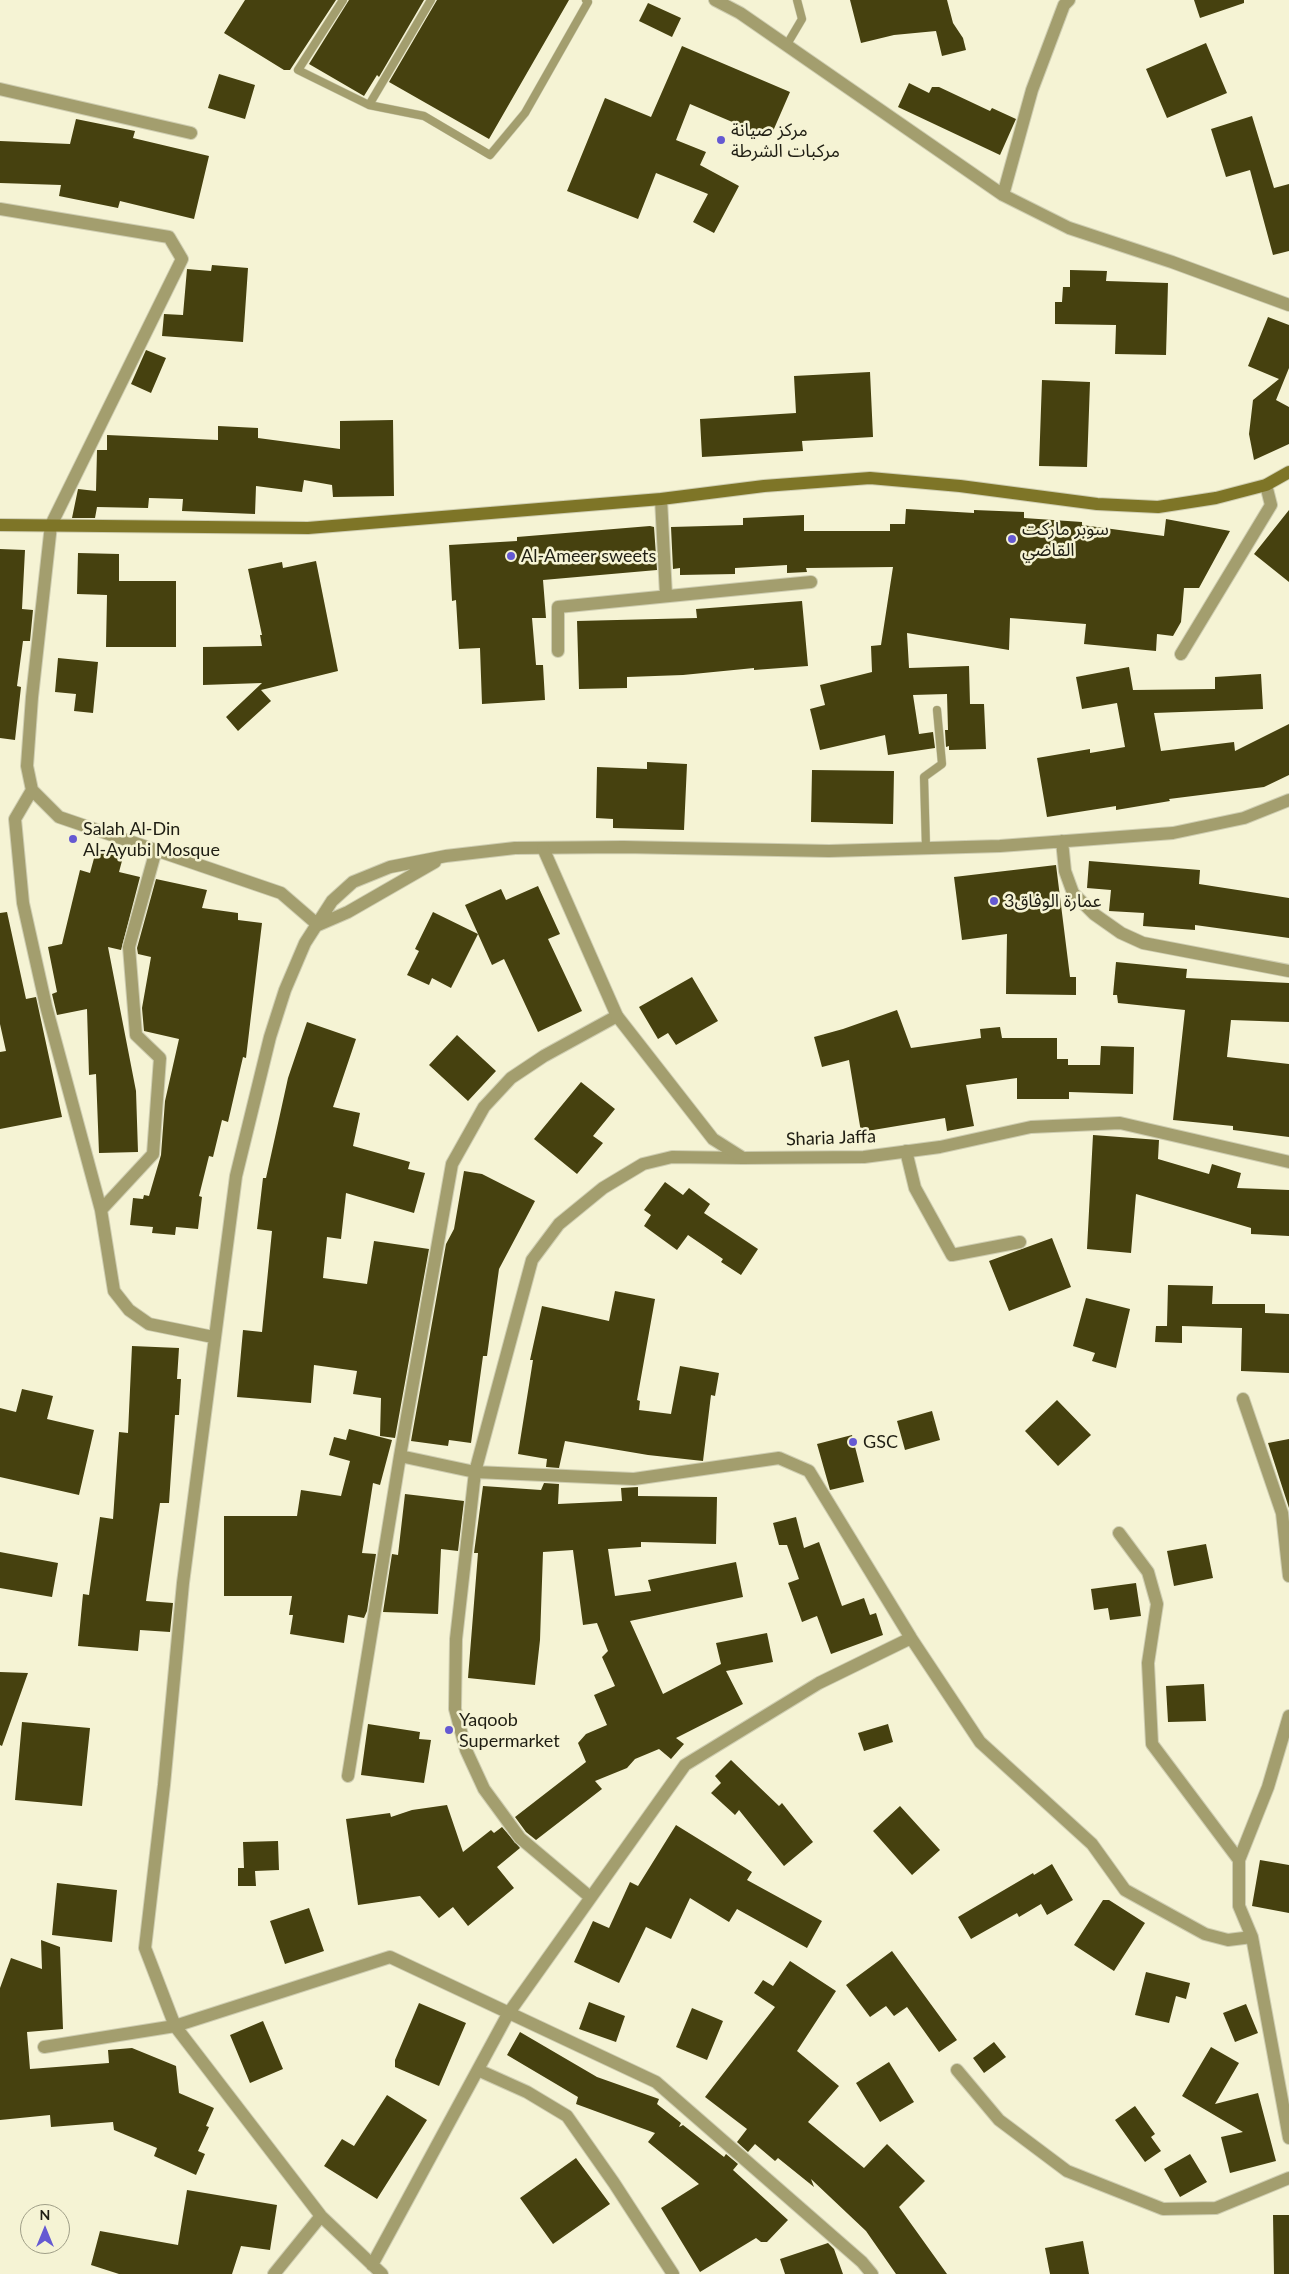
<!DOCTYPE html>
<html>
<head>
<meta charset="utf-8">
<style>
  body { margin:0 }
  #map { position:relative; width:1289px; height:2274px; overflow:hidden; background:#f5f3d4; font-family:Lato,sans-serif }
  canvas { display:block }
  .north { position:absolute; left:20px; top:2204px; width:50px; height:50px; box-sizing:border-box; background:#f5f3d4; border:1px solid #9f9e87; border-radius:50%; rotate:0deg; font-size:14px; font-weight:700; line-height:20px; text-align:center; color:#1f1e13 }
  .north::after { content:''; display:block; margin:auto; width:18px; height:22px; background:#6559d2; clip-path:polygon(50% 0,100% 100%,50% 72%,0 100%) }
</style>
</head>
<body>
<div id="map">
<canvas width="1289" height="2274"></canvas>
<div class="north">N</div>
</div>
<script>
const c = document.querySelector('canvas').getContext('2d');
c.lineJoin = 'round';
function fillPath(path, color) { c.fillStyle = color; c.fill(path, 'evenodd'); }
const poly = rows => new Path2D(rows.map(r => 'M' + r).join(''));
function stroke(path, color, width, dash) { c.strokeStyle = color; c.lineWidth = width; c.lineCap = dash ? 'butt' : 'round'; c.setLineDash(dash || []); c.stroke(path); }
function write(font, color, halo, rows, align = 'center') {
  c.font = font + ' Lato,"Noto Sans Arabic",sans-serif'; c.lineWidth = 5; c.setLineDash([]); c.textBaseline = 'middle'; c.strokeStyle = halo; c.fillStyle = color; for (const [text, x, y, turn = 0] of rows) {
    c.save(); c.translate(x, y); c.rotate((+turn || 0) * Math.PI / 180); c.textAlign = isNaN(turn) ? turn : align; if (halo) c.strokeText(text, 0, 0); c.fillText(text, 0, 0); c.restore();
  }
}
const building = poly([
  [245,0,336,0,290,70,284,70,224,33],
  [349,0,424,0,379,77,377,75,364,96,309,64],
  [437,0,569,0,489,139,389,82],
  [850,0,947,0,953,23,963,38,966,50,942,56,936,31,894,35,861,43],
  [1194,0,1244,0,1244,3,1200,18],
  [648,3,681,18,672,37,639,21],
  [1206,43,1227,93,1167,118,1146,69],
  [682,46,790,92,770,138,690,104,676,140,706,152,700,165,739,186,714,233,693,222,708,194,656,173,638,219,567,191,605,98,651,117],
  [219,74,255,85,245,119,208,108],
  [909,83,929,93,932,87,939,87,990,111,992,108,1016,119,1000,155,898,107],
  [1252,116,1274,188,1289,184,1289,251,1273,255,1250,170,1226,177,1211,129],
  [76,119,135,131,133,138,209,156,194,219,120,201,118,208,59,196,61,185,0,183,0,141,70,144],
  [212,265,248,268,243,342,162,336,164,314,183,315,187,269,211,271],
  [1070,270,1107,271,1106,281,1168,283,1166,355,1115,354,1116,325,1055,324,1055,302,1062,302,1063,287,1070,287],
  [1268,317,1289,325,1289,368,1276,400,1289,407,1289,444,1254,460,1249,434,1253,400,1279,379,1248,366],
  [146,350,166,358,151,393,131,384],
  [870,372,873,437,802,441,803,451,702,457,700,419,796,413,794,376],
  [1042,380,1090,382,1087,467,1039,466],
  [393,420,394,496,333,497,332,485,304,480,302,492,256,486,255,514,182,511,183,499,149,498,148,508,97,507,95,518,72,518,78,489,96,491,97,450,107,450,107,435,218,440,218,426,258,428,258,438,340,449,340,421],
  [906,509,974,513,974,510,1024,512,1024,518,1082,522,1082,525,1164,536,1166,519,1230,531,1199,588,1184,588,1181,622,1173,636,1157,634,1156,651,1084,644,1086,624,1010,618,1009,650,907,633,909,668,969,666,970,704,984,704,986,749,949,750,949,746,946,747,945,730,948,730,947,694,913,695,919,734,933,732,935,748,888,755,885,735,820,750,810,709,825,705,820,685,872,672,871,646,881,645,893,567,806,568,807,572,787,573,787,565,735,568,735,574,680,575,680,568,673,569,671,527,743,525,743,518,804,515,804,531,890,531,890,524,905,524],
  [1289,510,1289,582,1254,554],
  [650,526,654,527,657,570,543,580,546,618,532,618,536,665,543,665,545,700,482,704,480,648,459,649,456,600,452,601,449,545,517,541,517,537],
  [0,549,25,550,22,609,33,610,30,641,23,641,17,686,21,687,15,740,0,738],
  [78,553,119,554,119,581,176,581,176,647,106,647,107,595,77,594],
  [316,561,338,671,261,690,271,701,238,731,226,717,262,683,203,685,203,647,262,646,260,635,262,635,248,569,282,562,283,568],
  [802,601,808,666,754,670,754,668,683,675,627,677,627,688,579,689,577,621,697,618,696,609],
  [58,658,98,662,93,713,74,711,76,694,55,692],
  [1129,667,1133,690,1215,689,1215,677,1261,674,1263,709,1154,713,1161,751,1234,742,1235,751,1289,724,1289,775,1264,787,1169,799,1170,801,1116,810,1116,806,1047,817,1037,758,1090,749,1090,753,1125,747,1117,703,1082,709,1076,677],
  [647,762,687,764,684,830,613,828,613,819,596,818,597,767,647,769],
  [812,770,894,771,893,824,811,822],
  [96,851,123,857,119,872,140,877,121,950,108,947,136,1091,138,1152,99,1153,96,1074,89,1075,87,1009,57,1015,52,994,57,992,48,947,62,944,80,870,90,873],
  [1089,861,1200,870,1199,884,1289,898,1289,938,1195,925,1195,930,1143,926,1144,913,1109,911,1111,890,1087,888],
  [1056,865,1070,977,1076,977,1076,995,1006,994,1007,934,962,940,954,877],
  [156,879,207,890,202,908,238,913,238,920,262,923,246,1058,243,1057,228,1122,222,1120,213,1157,209,1156,199,1196,202,1197,198,1229,176,1227,175,1235,152,1233,153,1227,130,1225,133,1198,143,1199,144,1195,149,1196,161,1155,165,1101,179,1039,144,1031,142,1008,151,957,138,954,137,948],
  [538,886,560,934,548,939,582,1011,538,1032,504,959,492,965,465,905,501,889,506,900],
  [7,912,26,999,36,997,62,1117,0,1129,0,1052,6,1051,0,1024,0,913],
  [433,912,478,934,451,988,432,978,429,985,407,975,419,951,415,949],
  [1116,962,1187,969,1186,978,1289,983,1289,1022,1231,1020,1227,1057,1289,1064,1289,1137,1233,1130,1233,1126,1173,1120,1185,1010,1118,1003,1117,995,1113,995],
  [692,977,718,1021,676,1045,668,1033,658,1039,639,1007],
  [897,1010,911,1048,981,1038,980,1029,1000,1027,1002,1038,1057,1038,1057,1059,1068,1059,1068,1065,1100,1065,1101,1046,1134,1047,1133,1094,1069,1092,1069,1099,1017,1099,1017,1078,966,1085,974,1126,947,1131,945,1118,861,1132,849,1060,822,1067,814,1037,843,1029],
  [307,1022,356,1039,333,1107,360,1113,353,1146,410,1162,408,1169,425,1173,414,1213,346,1193,341,1239,327,1237,323,1278,367,1284,374,1241,429,1249,395,1438,380,1436,381,1398,353,1394,357,1371,314,1365,311,1403,237,1397,243,1330,262,1332,272,1231,257,1229,263,1178,266,1178,288,1078],
  [457,1035,496,1071,468,1101,429,1065],
  [581,1082,615,1109,593,1136,603,1143,577,1174,534,1139],
  [1093,1135,1159,1140,1158,1159,1209,1174,1212,1164,1241,1173,1237,1188,1289,1190,1289,1236,1251,1234,1251,1228,1136,1194,1131,1253,1087,1249],
  [464,1171,482,1174,535,1201,499,1269,487,1356,483,1356,471,1443,449,1440,448,1446,411,1441,446,1244,454,1229],
  [665,1182,683,1195,689,1188,710,1204,704,1213,758,1249,741,1275,721,1262,723,1259,688,1235,677,1250,644,1226,651,1215,644,1210],
  [1052,1238,1071,1287,1009,1311,989,1261],
  [1168,1285,1213,1286,1212,1304,1265,1304,1265,1313,1289,1314,1289,1373,1241,1371,1242,1328,1182,1326,1182,1343,1155,1342,1156,1326,1167,1326],
  [615,1291,655,1299,637,1400,640,1401,639,1410,671,1414,680,1366,719,1373,715,1396,711,1395,703,1461,648,1455,565,1441,559,1468,546,1467,547,1459,518,1454,533,1360,530,1360,542,1306,609,1321],
  [1086,1298,1130,1309,1116,1368,1092,1361,1095,1353,1073,1346],
  [132,1346,179,1348,177,1379,181,1379,179,1415,175,1415,169,1503,160,1503,146,1601,173,1603,170,1632,140,1630,138,1651,78,1646,83,1594,89,1595,100,1517,113,1519,119,1432,128,1433],
  [22,1389,53,1396,47,1419,94,1430,79,1495,0,1477,0,1408,16,1412],
  [1057,1400,1091,1435,1058,1466,1025,1431],
  [932,1411,940,1440,905,1450,897,1421],
  [349,1429,392,1440,380,1485,373,1483,362,1553,376,1554,367,1611,364,1618,348,1615,344,1643,290,1634,293,1615,289,1615,292,1596,224,1596,224,1516,297,1516,301,1490,341,1496,350,1461,329,1455,334,1437,346,1440],
  [852,1435,864,1482,830,1490,817,1444],
  [1289,1439,1289,1508,1268,1443],
  [544,1483,559,1484,558,1504,622,1501,621,1488,638,1487,638,1496,717,1497,716,1544,641,1542,641,1547,608,1549,615,1596,651,1591,648,1580,736,1562,743,1597,630,1621,663,1694,721,1664,716,1643,767,1633,773,1662,726,1671,743,1704,676,1738,684,1744,671,1759,659,1749,635,1759,627,1768,595,1781,602,1789,536,1840,526,1832,515,1817,586,1762,578,1743,586,1734,607,1725,594,1695,615,1686,602,1657,608,1651,597,1623,583,1625,573,1550,543,1552,540,1640,535,1685,468,1678,478,1553,474,1553,483,1486,541,1490],
  [405,1494,464,1501,458,1551,441,1549,438,1614,383,1612,392,1554,398,1555],
  [796,1517,804,1548,819,1542,842,1606,864,1598,870,1615,876,1613,883,1635,831,1654,817,1616,802,1622,788,1583,799,1579,787,1545,779,1545,773,1523],
  [1206,1544,1213,1578,1174,1586,1167,1551],
  [0,1552,58,1563,52,1597,0,1588],
  [1136,1583,1141,1616,1110,1620,1108,1608,1094,1610,1091,1589],
  [0,1672,28,1673,2,1746,0,1745],
  [1204,1684,1206,1721,1168,1722,1166,1686],
  [22,1722,90,1728,82,1806,15,1800],
  [368,1724,420,1732,419,1739,431,1740,424,1783,361,1775],
  [888,1724,893,1742,864,1751,858,1733],
  [731,1760,779,1806,782,1803,813,1842,784,1866,739,1810,735,1815,711,1793,721,1783,715,1776],
  [447,1805,463,1852,491,1830,494,1833,502,1827,520,1848,497,1867,514,1888,468,1926,453,1907,439,1918,420,1896,358,1905,346,1819,390,1813,391,1817,412,1810],
  [900,1806,940,1850,912,1875,873,1831],
  [676,1825,752,1872,747,1880,822,1921,807,1948,737,1909,729,1922,690,1898,671,1939,646,1927,619,1983,574,1962,593,1921,609,1928,630,1882,638,1886],
  [278,1841,279,1870,255,1871,256,1886,238,1886,238,1868,244,1868,243,1842],
  [1260,1860,1289,1865,1289,1913,1252,1906],
  [1052,1864,1073,1900,1047,1915,1041,1904,1019,1917,1017,1913,971,1939,958,1917,1033,1873,1034,1875],
  [57,1883,117,1890,112,1942,52,1935],
  [1103,1900,1109,1900,1145,1923,1114,1971,1074,1945],
  [309,1908,324,1951,285,1964,270,1921],
  [41,1940,60,1947,63,2029,27,2032,30,2069,109,2063,108,2050,132,2048,176,2066,179,2093,214,2108,206,2126,209,2127,198,2151,205,2154,196,2175,154,2156,157,2148,114,2130,113,2122,51,2127,50,2115,0,2120,0,1988,11,1958,42,1969],
  [892,1951,957,2040,939,2052,907,2007,894,2016,886,2006,870,2017,846,1985],
  [790,1961,836,1991,797,2051,839,2086,808,2122,864,2168,887,2144,925,2181,899,2207,947,2274,896,2274,866,2231,811,2179,814,2187,778,2158,775,2161,755,2144,748,2152,737,2142,747,2129,705,2097,775,2007,754,1993,763,1980,773,1986],
  [1146,1972,1190,1983,1186,1999,1176,1996,1169,2023,1135,2015],
  [589,2002,625,2016,616,2042,579,2029],
  [419,2003,466,2023,439,2086,395,2067,395,2060],
  [1246,2004,1258,2033,1235,2042,1223,2013],
  [692,2008,723,2021,707,2060,676,2047],
  [263,2021,283,2069,250,2083,230,2035],
  [520,2032,597,2077,659,2099,657,2104,681,2123,679,2127,683,2125,724,2157,726,2154,738,2164,733,2170,788,2220,767,2242,761,2242,756,2238,700,2272,661,2208,699,2184,648,2142,655,2133,576,2104,578,2097,507,2055],
  [994,2042,1006,2057,984,2073,973,2058],
  [1211,2047,1239,2063,1215,2104,1258,2093,1276,2161,1230,2173,1221,2137,1243,2132,1182,2096],
  [889,2062,914,2102,880,2122,856,2083],
  [387,2095,427,2120,377,2199,324,2166,342,2139,354,2146],
  [1135,2106,1155,2134,1151,2137,1161,2151,1145,2162,1115,2120],
  [1190,2154,1207,2182,1180,2197,1164,2169],
  [576,2158,610,2204,553,2244,520,2198],
  [187,2190,277,2205,270,2250,241,2246,232,2274,119,2274,91,2265,100,2231,178,2245],
  [1273,2215,1289,2215,1289,2274,1274,2274],
  [1083,2241,1089,2274,1050,2274,1045,2248],
  [828,2243,834,2249,843,2274,785,2274,780,2259]
]);
const service = poly([
  [343,0,298,70,369,105,424,116,490,155,525,113,588,2,586,0],
  [786,46,802,19,797,0],
  [369,105,431,0],
  [926,848,924,777,942,764,937,710]
]);
const minor = poly([
  [715,0,740,13,1003,195,1069,228,1172,262,1289,305],
  [0,89,191,133],
  [1003,195,1032,90,1064,5,1069,0],
  [0,209,169,237,182,259,51,525,32,697,27,766,32,790,59,817,281,893,318,925],
  [661,499,666,595],
  [558,651,558,607,811,582],
  [1181,654,1271,505,1266,485],
  [32,790,15,819,23,903,46,1006,101,1210,114,1291,129,1310,149,1324,213,1337],
  [1062,841,1065,871,1073,893,1094,914,1121,933,1143,943,1289,971],
  [318,925,348,912,435,862],
  [617,1016,544,1056,511,1078,484,1107,452,1164,400,1456,475,1472,634,1479,779,1458,809,1471,911,1638,980,1742,1092,1844,1125,1890,1205,1934,1228,1940,1252,1937],
  [906,1151,915,1188,952,1255,1020,1242],
  [101,1210,153,1154,160,1058,136,1035,129,947,156,850],
  [1243,1399,1282,1513,1289,1576],
  [1119,1533,1148,1572,1157,1604,1148,1663,1152,1744,1239,1860],
  [1289,1716,1268,1787,1239,1860,1239,1906,1252,1937,1289,2138],
  [348,1776,400,1456],
  [590,1897,520,1838,484,1789,466,1750,455,1709,456,1639,475,1472,532,1260,559,1224,603,1188,643,1164,672,1157,743,1158],
  [44,2047,175,2026,390,1957,656,2082,862,2262,872,2274],
  [478,2070,527,2092,567,2116,614,2183,673,2274],
  [957,2070,999,2120,1067,2171,1163,2209,1216,2208,1289,2178],
  [372,2265,508,2014,685,1765,819,1683,911,1638],
  [274,2274,321,2216],
  [382,2274,321,2216,175,2026,145,1948,164,1785,183,1583,236,1176,270,1037,285,990,305,943,332,901,353,882,390,867,446,856,515,848,623,847,829,851,1000,846,1173,833,1244,818,1289,800]
]);
const tertiary = poly([
  [543,848,617,1016,713,1139,743,1158,864,1157,940,1147,1031,1127,1120,1123,1289,1162]
]);
const secondary = poly([
  [0,525,308,528,661,499,764,486,870,478,960,486,1097,504,1158,507,1216,498,1266,485,1289,472]
]);
const markers = [
  [721,140,5,"#6559d2"],
  [1012,539,5,"#6559d2"],
  [511,556,5,"#6559d2"],
  [73,839,5,"#6559d2"],
  [994,901,5,"#6559d2"],
  [853,1442,5,"#6559d2"],
  [449,1730,5,"#6559d2"]
];
const poiNames = [
  ["مركز صيانة",731,130],
  ["مركبات الشرطة",731,151],
  ["سوبر ماركت",1022,529],
  ["القاضي",1022,550],
  ["Al-Ameer sweets",521,556],
  ["Salah Al-Din",83,829],
  ["Al-Ayubi Mosque",83,850],
  ["عمارة الوفاق3",1004,901],
  ["GSC",863,1442],
  ["Yaqoob",459,1720],
  ["Supermarket",459,1741]
];
const streetNames = [
  ["Sharia Jaffa",831,1138,-2]
];
fillPath(building, '#46410f');
stroke(service, '#cecdb1', 9);
stroke(minor, '#cecdb1', 14);
stroke(tertiary, '#cecdb1', 14);
stroke(secondary, '#cecdb1', 14);
stroke(service, '#a39e6e', 8);
stroke(minor, '#a39e6e', 12);
stroke(tertiary, '#a39e6e', 12);
stroke(secondary, '#7e7527', 12);
for (const [x, y, r, color] of markers) { const dot = new Path2D(); dot.arc(x, y, r, 0, 2 * Math.PI); c.fillStyle = color; c.fill(dot); stroke(dot, '#f5f3d4', 2); }
write('18px', '#1f1e13', '#f5f3d4', poiNames, 'left');
write('18px', '#1f1e13', '#f5f3d4', streetNames);
</script>
</body>
</html>
